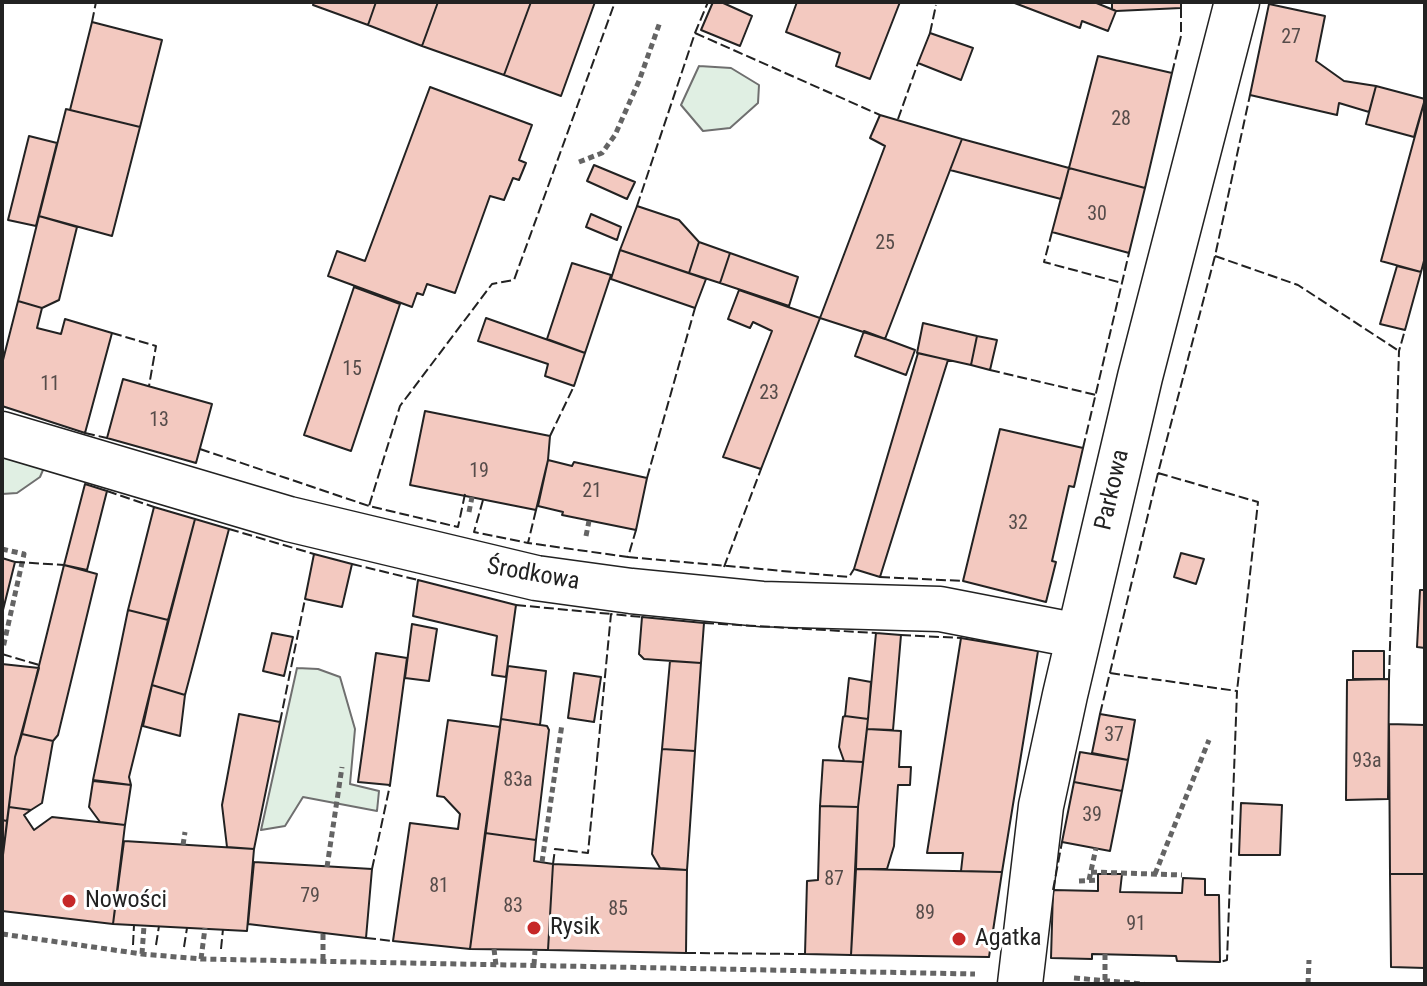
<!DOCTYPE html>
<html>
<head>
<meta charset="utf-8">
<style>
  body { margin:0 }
  #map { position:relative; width:1427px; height:986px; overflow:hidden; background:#fff; font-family:"Roboto Condensed",sans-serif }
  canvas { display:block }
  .frame { position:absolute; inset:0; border:4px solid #222; pointer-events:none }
</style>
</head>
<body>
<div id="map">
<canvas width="1427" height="986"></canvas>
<div class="frame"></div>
</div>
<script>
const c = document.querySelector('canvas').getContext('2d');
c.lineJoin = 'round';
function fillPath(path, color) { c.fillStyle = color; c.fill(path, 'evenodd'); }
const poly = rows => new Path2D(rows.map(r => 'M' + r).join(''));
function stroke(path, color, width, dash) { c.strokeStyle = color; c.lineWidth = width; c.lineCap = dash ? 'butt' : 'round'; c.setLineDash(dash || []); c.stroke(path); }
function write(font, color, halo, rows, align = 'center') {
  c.font = font + ' "Roboto Condensed",sans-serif'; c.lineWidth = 6; c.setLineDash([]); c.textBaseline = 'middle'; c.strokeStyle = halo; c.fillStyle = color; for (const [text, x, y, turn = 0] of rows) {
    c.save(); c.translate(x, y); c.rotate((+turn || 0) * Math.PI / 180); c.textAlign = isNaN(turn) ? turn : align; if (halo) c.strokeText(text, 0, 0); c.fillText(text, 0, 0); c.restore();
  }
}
const green = poly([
  [699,66,731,68,759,85,758,103,730,128,703,131,681,105,699,66],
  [2,454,40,466,43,470,40,477,17,493,2,494,2,454],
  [297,668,318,669,340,677,355,729,350,784,379,791,377,811,303,797,285,826,261,830,297,668]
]);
const building = poly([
  [314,2,376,2,368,25,313,5,314,2],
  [376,2,438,2,422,46,368,25,376,2],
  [438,2,531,2,504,75,422,46,438,2],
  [531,2,595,2,561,96,504,75,531,2],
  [713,2,721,2,752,16,740,46,701,30,713,2],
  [797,2,900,2,870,79,836,66,840,53,786,32,797,2],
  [1012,2,1094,2,1116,11,1108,31,1082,21,1080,28,1012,2],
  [1112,2,1181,2,1181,8,1116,11,1112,9,1112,2],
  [1269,4,1325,16,1316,61,1344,81,1376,86,1369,112,1339,103,1337,115,1250,95,1269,4],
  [92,22,162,40,140,127,70,110,92,22],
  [930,33,973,48,961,80,918,63,930,33],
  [1098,56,1172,73,1145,188,1069,168,1098,56],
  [1376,86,1425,99,1414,137,1366,124,1376,86],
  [430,87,532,125,519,160,526,163,519,180,513,178,504,200,490,196,455,293,427,284,423,295,417,293,412,307,328,276,337,251,365,261,430,87],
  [1425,99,1425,257,1421,272,1381,261,1425,99],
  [66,109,140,127,112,236,39,216,66,109],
  [880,115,962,139,885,339,820,318,885,146,870,138,880,115],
  [29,136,57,143,36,226,8,220,29,136],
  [962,139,1069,168,1061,199,950,170,962,139],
  [594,165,635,182,627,199,587,181,594,165],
  [1069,168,1145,188,1129,253,1052,232,1069,168],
  [637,206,679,220,699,242,689,273,620,250,637,206],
  [591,214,621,227,617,240,586,227,591,214],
  [39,216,77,227,59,300,42,308,18,301,39,216],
  [699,242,730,253,720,283,689,273,699,242],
  [620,250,706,279,695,308,611,279,620,250],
  [730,253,798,277,789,306,720,283,730,253],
  [572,263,611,275,585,353,547,339,572,263],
  [1397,266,1421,272,1405,330,1380,324,1397,266],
  [354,287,400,304,351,451,304,435,354,287],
  [739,290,820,318,761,469,723,457,772,331,753,322,750,328,728,319,739,290],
  [18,301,42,308,37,328,61,334,65,319,112,333,85,433,2,406,2,364,18,301],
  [486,318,585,353,574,386,545,376,548,364,478,341,486,318],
  [923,323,977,336,971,365,917,353,923,323],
  [864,331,915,350,906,375,855,356,864,331],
  [977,336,997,340,990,370,971,365,977,336],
  [918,353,948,360,880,577,854,569,918,353],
  [123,379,212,404,196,463,107,438,123,379],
  [425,411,550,436,548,460,536,510,410,485,425,411],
  [1000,429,1083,448,1074,487,1069,486,1052,561,1056,562,1046,602,963,581,1000,429],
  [548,460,572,466,574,462,647,478,636,530,562,515,563,512,538,506,548,460],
  [85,484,107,491,87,570,64,565,85,484],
  [154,507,195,519,168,620,128,610,154,507],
  [195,519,229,529,185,695,152,685,195,519],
  [1181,553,1204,559,1196,584,1174,577,1181,553],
  [314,554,352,564,342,607,305,599,314,554],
  [2,558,15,562,2,614,2,558],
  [64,565,97,574,58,735,53,741,22,734,64,565],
  [418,580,516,605,506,677,492,675,497,636,413,616,418,580],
  [1420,590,1425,590,1425,648,1417,647,1420,590],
  [128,610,168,620,129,777,131,785,93,780,128,610],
  [642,617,704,623,701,663,644,659,639,654,642,617],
  [412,624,437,629,429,681,405,678,412,624],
  [272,633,293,637,284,676,263,671,272,633],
  [876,633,901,635,893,730,867,729,876,633],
  [961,638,1038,651,1002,872,961,871,963,853,927,853,961,638],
  [1353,651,1384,651,1384,679,1353,679,1353,651],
  [376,653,407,658,390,785,358,782,376,653],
  [670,661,701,663,695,751,662,749,670,661],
  [2,664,39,668,15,757,7,821,2,820,2,664],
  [508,666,546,671,540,725,501,719,508,666],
  [574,673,601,677,594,722,568,718,574,673],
  [849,678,871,682,868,719,845,716,849,678],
  [1389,679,1388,799,1346,800,1347,680,1389,679],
  [152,685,185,695,180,736,143,726,152,685],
  [239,714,280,722,254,849,227,847,222,805,239,714],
  [1100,714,1135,720,1128,760,1092,753,1100,714],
  [845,716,868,719,863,762,844,761,839,747,843,717,845,716],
  [501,719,547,726,549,730,536,840,485,833,501,719],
  [448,720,500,727,470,949,393,941,410,823,458,829,460,814,444,797,437,796,448,720],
  [1389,724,1425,725,1425,874,1390,874,1389,724],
  [867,729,901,731,899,767,911,767,910,785,898,785,894,846,887,869,856,869,858,807,867,729],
  [22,734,53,741,42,803,31,810,9,807,15,757,22,734],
  [662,749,695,751,687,870,660,868,652,854,662,749],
  [1080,752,1128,760,1122,791,1074,782,1080,752],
  [823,760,863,762,858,807,820,806,823,760],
  [93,781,131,785,125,825,100,822,89,807,93,781],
  [1074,782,1122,791,1110,851,1062,842,1074,782],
  [1241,803,1282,805,1280,855,1239,855,1241,803],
  [820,806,858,807,851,955,805,954,807,881,818,880,820,806],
  [9,807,31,810,24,815,34,830,52,817,125,825,113,924,2,911,2,863,9,807],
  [2,820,7,821,2,863,2,820],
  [485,833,536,840,534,861,553,864,548,950,470,949,485,833],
  [124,841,254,849,247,931,113,924,124,841],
  [254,862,372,869,366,938,248,924,254,862],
  [553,864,687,870,686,953,548,950,553,864],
  [856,869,1002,872,989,957,851,955,856,869],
  [1098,874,1122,874,1120,892,1182,893,1183,878,1205,879,1205,895,1219,895,1220,962,1177,961,1176,956,1092,954,1092,959,1051,958,1053,890,1098,891,1098,874],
  [1390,874,1425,874,1425,968,1391,967,1390,874]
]);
const path = poly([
  [579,162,602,153,615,135,639,81,660,22],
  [469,512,472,497],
  [586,536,589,521],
  [2,549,24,554,3,648],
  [183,845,185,832],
  [542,862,562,724],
  [327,867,342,767],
  [1091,872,1182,875],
  [1155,874,1209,740],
  [1089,880,1096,848],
  [1079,881,1098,880],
  [2,934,142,954,201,959,975,974],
  [323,934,323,962],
  [494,949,496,965],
  [142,954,144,926],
  [1105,954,1105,980],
  [201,959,205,928],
  [534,965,535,950],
  [1074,978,1144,984],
  [1308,984,1309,960]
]);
const street = poly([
  [2,434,289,519,536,578,631,591,762,604,940,609,1079,636],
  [1020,984,1041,806,1065,695,1140,377,1237,2]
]);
const fence = poly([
  [1423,2,1425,4],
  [92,22,96,2],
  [695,33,880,115],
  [930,33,936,5],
  [1172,73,1181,36,1181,8],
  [898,119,918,63],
  [637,206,695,33,708,2],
  [1052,232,1044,262,1122,283],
  [1215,256,1298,285,1399,351],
  [112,333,156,346,149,386],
  [990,370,1096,395],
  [85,433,107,438],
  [550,436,574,386],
  [1083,448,1129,253],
  [200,449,369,506],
  [1158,473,1258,502,1237,691],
  [647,478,695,308],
  [107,491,154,507],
  [465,494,458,527,369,506,400,406,492,284,514,280,615,2],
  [483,500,474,532,528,543],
  [536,510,528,543,628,557,636,530],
  [229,529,314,554],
  [628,557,849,577,854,569],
  [15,562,64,565],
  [352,564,418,580],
  [724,567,761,469],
  [880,577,963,581],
  [516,605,611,614],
  [704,623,876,633],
  [901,635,961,638],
  [2,654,39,665],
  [1110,673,1237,691,1227,960,1220,962],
  [1389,679,1399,351,1405,330],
  [1100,714,1158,473,1215,256,1250,95],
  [280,722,305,599],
  [553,864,555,849,588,853,611,614,642,617],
  [372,869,390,785],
  [1053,890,1062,842],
  [366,938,393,941],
  [133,945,134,925],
  [156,945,159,926],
  [184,947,187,928],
  [221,949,223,929],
  [686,953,805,954]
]);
const markers = [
  [69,901,8,"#c62828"],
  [534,928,8,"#c62828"],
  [959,939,8,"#c62828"]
];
const numberNames = [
  ["27",1291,38],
  ["28",1121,120],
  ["30",1097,215],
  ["25",885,244],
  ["15",352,370],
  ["11",50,385],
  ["23",769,394],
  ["13",159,421],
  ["19",479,472],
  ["21",592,492],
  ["32",1018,524],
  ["37",1114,736],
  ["93a",1367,762],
  ["83a",518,781],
  ["39",1092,816],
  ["87",834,880],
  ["81",439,887],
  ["79",310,897],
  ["83",513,907],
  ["85",618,910],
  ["89",925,914],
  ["91",1136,925]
];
const streetNames = [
  ["Parkowa",1113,490,-77],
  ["Środkowa",533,575,10]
];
const poiNames = [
  ["Nowości",85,901],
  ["Rysik",550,928],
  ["Agatka",975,939]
];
fillPath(green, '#e0efe3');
stroke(green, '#6f6f6f', 2);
fillPath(building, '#f3c9c0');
stroke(building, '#222', 2);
stroke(street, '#222', 47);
stroke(path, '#646464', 5, [6, 4]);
stroke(street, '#fff', 44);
stroke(fence, '#222', 2, [10, 4]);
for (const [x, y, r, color] of markers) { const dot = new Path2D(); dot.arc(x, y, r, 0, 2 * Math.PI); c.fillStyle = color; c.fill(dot); stroke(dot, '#fff', 3); }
write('20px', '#564c4a', null, numberNames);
write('24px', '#222', '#fff', streetNames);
write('24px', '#222', '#fff', poiNames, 'left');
</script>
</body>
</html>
